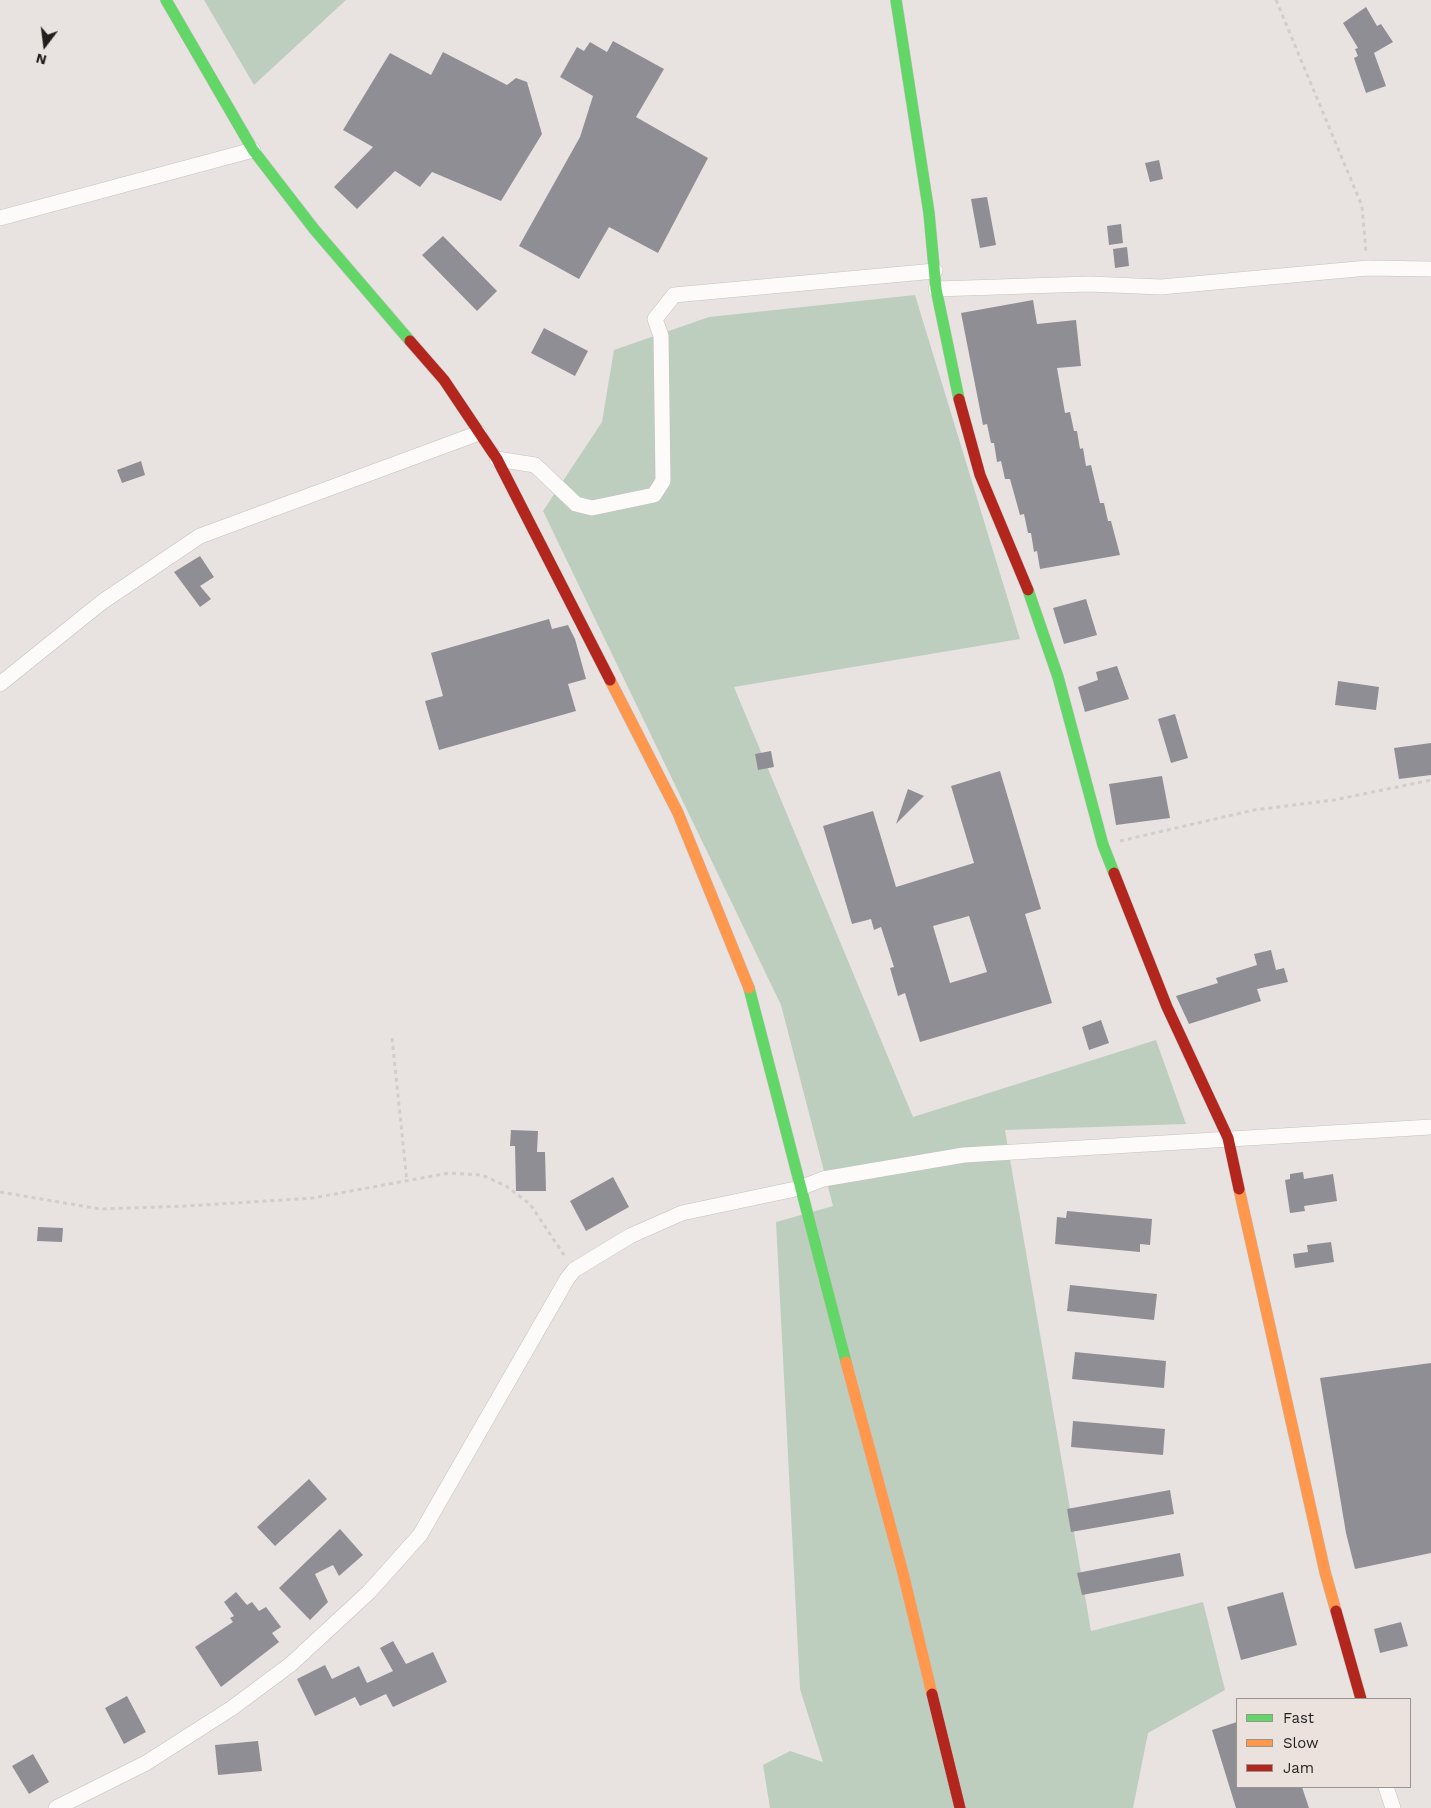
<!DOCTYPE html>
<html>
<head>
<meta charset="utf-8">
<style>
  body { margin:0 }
  #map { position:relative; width:1431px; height:1808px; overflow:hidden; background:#e8e3e1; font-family:"Work Sans",sans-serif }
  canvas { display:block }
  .legend { position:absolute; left:1236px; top:1698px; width:175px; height:90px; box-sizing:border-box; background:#ebe2de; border:1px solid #9a9491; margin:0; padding:6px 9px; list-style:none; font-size:15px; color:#211e1d }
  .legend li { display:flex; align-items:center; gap:10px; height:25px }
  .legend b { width:25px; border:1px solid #9a9491 }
  .north { position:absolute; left:20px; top:20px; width:50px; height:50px; -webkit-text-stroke:4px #ebe2de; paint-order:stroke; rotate:195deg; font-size:14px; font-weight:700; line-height:20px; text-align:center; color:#211e1d }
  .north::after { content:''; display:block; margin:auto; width:18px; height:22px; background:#211e1d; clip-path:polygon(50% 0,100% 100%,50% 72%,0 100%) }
</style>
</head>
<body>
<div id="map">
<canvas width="1431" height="1808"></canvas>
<ul class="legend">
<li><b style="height:6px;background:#63d668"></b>Fast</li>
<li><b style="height:6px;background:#ff974d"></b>Slow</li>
<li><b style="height:6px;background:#b3261e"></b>Jam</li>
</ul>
<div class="north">N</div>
</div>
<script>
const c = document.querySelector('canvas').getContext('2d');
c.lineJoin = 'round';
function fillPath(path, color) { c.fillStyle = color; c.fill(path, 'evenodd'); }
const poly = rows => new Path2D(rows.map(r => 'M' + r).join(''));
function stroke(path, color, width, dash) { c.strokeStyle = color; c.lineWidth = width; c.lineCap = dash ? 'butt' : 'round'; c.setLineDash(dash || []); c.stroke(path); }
const green = poly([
  [204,0,346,0,254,85],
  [915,295,1020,639,734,687,913,1117,1156,1040,1186,1124,1005,1130,1091,1631,1203,1602,1225,1690,1148,1733,1133,1808,770,1808,763,1765,790,1751,823,1762,800,1689,776,1222,833,1206,781,1005,543,511,602,422,614,350,709,317]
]);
const building = poly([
  [1366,7,1377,26,1381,24,1393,42,1374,53,1386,86,1366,93,1354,58,1358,56,1355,49,1358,48,1343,23],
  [613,41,664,69,636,117,708,158,658,253,609,227,579,279,519,246,580,137,593,96,560,77,577,47,584,51,590,42,607,52],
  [443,52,507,85,516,78,527,82,542,134,501,201,432,172,420,187,395,171,357,209,334,187,373,147,343,130,390,53,431,75],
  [1159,160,1163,179,1150,182,1145,163],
  [987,197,996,245,980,248,971,199],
  [1121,224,1123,243,1109,245,1107,226],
  [443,236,497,291,477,311,422,255],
  [1127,247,1129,266,1115,268,1113,249],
  [1033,300,1037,324,1076,320,1081,366,1057,368,1065,413,1070,412,1074,431,1077,431,1080,449,1083,448,1086,466,1091,465,1100,503,1104,503,1108,521,1111,521,1120,555,1040,569,1037,551,1034,552,1031,533,1028,533,1024,514,1020,515,1010,479,1005,479,1001,461,997,462,994,443,991,443,987,424,983,425,961,313],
  [544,328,588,351,575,376,531,353],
  [141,461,145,475,122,483,117,470],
  [200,556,214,577,200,586,211,599,200,607,174,572],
  [1086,599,1097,635,1064,644,1053,608],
  [549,619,552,629,568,625,575,639,586,679,568,684,576,711,439,750,425,701,443,696,431,653],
  [1117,666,1129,699,1085,712,1078,687,1098,680,1096,672],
  [1338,681,1379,687,1376,710,1335,705],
  [1175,714,1188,758,1171,763,1158,719],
  [1431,743,1431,775,1399,779,1394,748],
  [771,751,774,767,758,770,755,754],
  [1000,771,1041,909,1025,914,1052,1003,920,1042,905,993,898,996,890,968,894,967,881,927,874,930,871,919,852,924,823,826,873,811,896,887,974,863,951,786],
  [969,916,987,972,950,983,933,926],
  [1162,776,1170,818,1116,825,1109,784],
  [908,789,924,796,896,824],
  [1271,950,1276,970,1284,968,1288,982,1257,989,1261,1001,1189,1024,1176,996,1218,983,1216,978,1257,965,1254,954],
  [1101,1020,1109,1043,1089,1050,1082,1027],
  [511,1130,538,1131,537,1152,545,1152,546,1191,516,1191,515,1146,510,1146],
  [1303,1172,1304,1179,1333,1174,1337,1201,1304,1206,1305,1211,1290,1213,1285,1180,1290,1179,1290,1174],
  [613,1177,629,1207,586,1231,570,1201],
  [1067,1211,1152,1219,1150,1245,1140,1244,1140,1252,1055,1244,1057,1217,1066,1218],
  [38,1227,63,1228,62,1242,37,1241],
  [1331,1242,1334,1262,1295,1268,1293,1254,1308,1252,1307,1245],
  [1070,1285,1157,1294,1154,1320,1067,1311],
  [1075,1352,1166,1361,1164,1388,1072,1379],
  [1431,1363,1431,1553,1355,1569,1346,1533,1320,1378],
  [1073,1421,1165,1429,1163,1455,1071,1447],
  [309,1479,327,1499,275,1546,257,1527],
  [1170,1490,1174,1514,1071,1532,1067,1509],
  [340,1529,363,1555,339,1576,333,1565,315,1574,328,1602,310,1620,279,1588],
  [1180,1553,1184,1576,1082,1595,1077,1573],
  [236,1592,247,1605,252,1602,259,1611,266,1607,281,1627,272,1633,279,1642,221,1687,195,1647,233,1622,230,1618,234,1616,224,1602],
  [1283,1592,1297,1645,1241,1660,1227,1607],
  [1401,1622,1408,1646,1380,1653,1374,1629],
  [393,1641,406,1664,433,1652,447,1682,393,1707,386,1694,360,1706,355,1697,315,1716,297,1679,325,1665,332,1679,359,1666,367,1683,393,1671,380,1648],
  [127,1696,146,1732,124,1744,105,1708],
  [1237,1722,1237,1787,1302,1787,1309,1808,1236,1808,1212,1730],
  [258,1741,262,1771,218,1775,215,1745],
  [33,1754,49,1782,29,1794,12,1766]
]);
const path = poly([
  [1276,0,1362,206,1366,252],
  [1120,841,1254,810,1334,800,1431,780],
  [392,1038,407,1182],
  [0,1192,100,1209,188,1206,313,1198,449,1173,482,1175,506,1186,530,1204,566,1258]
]);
const street = poly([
  [0,218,253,150],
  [936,289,1089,284,1161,287,1368,268,1431,269],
  [497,459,535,465,576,504,592,508,654,495,663,481,661,336,655,319,674,295,935,271],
  [0,684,102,602,200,536,479,433],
  [1386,1787,1393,1808],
  [56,1808,146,1763,232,1708,291,1664,369,1592,420,1535,567,1279,574,1270,630,1236,682,1213,800,1188,823,1179,964,1155,1431,1127]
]);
const fast = poly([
  [166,0,253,150,314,229,410,341],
  [896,0,929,213,936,289,959,399],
  [1028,590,1058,677,1103,845,1114,873],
  [749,988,846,1362]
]);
const slow = poly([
  [610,680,678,813,749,988],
  [1239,1189,1325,1572,1336,1611],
  [846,1362,903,1573,932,1694]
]);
const jam = poly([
  [410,341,444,380,497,459,610,680],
  [959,399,980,475,1028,590],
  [1114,873,1167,1007,1228,1138,1239,1189],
  [1336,1611,1361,1699],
  [932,1694,960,1808]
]);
fillPath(green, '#becebe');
fillPath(building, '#908e95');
stroke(street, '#c5c1bf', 16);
stroke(fast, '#c5c1bf', 12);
stroke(slow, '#c5c1bf', 12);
stroke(jam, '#c5c1bf', 12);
stroke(path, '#cfcecd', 3, [4, 4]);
stroke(street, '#fcfbfa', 15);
stroke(fast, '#63d668', 11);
stroke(slow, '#ff974d', 11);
stroke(jam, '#b3261e', 11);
</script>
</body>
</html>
